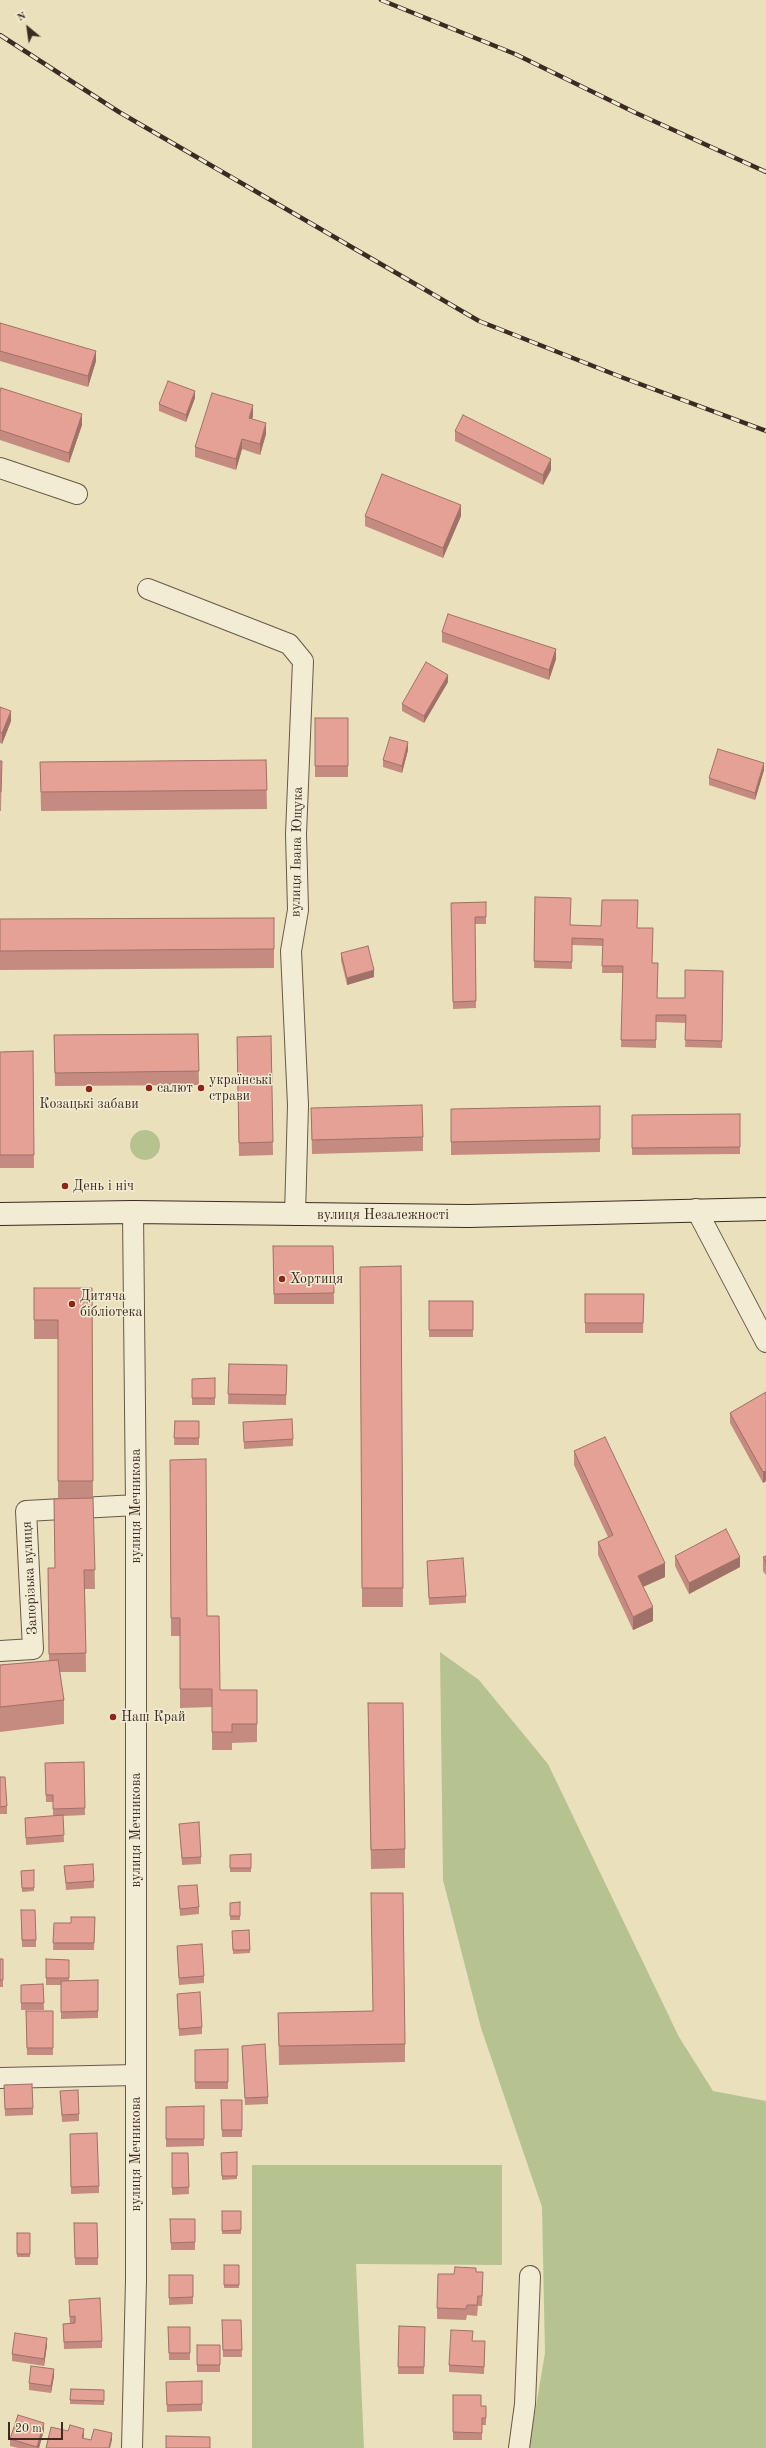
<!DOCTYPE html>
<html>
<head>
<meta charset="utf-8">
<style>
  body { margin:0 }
  #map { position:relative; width:766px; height:2448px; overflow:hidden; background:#eae1bc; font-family:"Old Standard TT",serif }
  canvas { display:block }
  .north { position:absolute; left:8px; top:8px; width:40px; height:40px; -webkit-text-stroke:3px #f1ecd3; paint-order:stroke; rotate:331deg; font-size:11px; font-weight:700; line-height:16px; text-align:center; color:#3c2b22 }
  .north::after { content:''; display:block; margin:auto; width:14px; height:18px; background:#3c2b22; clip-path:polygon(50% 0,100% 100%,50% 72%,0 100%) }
  .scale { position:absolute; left:8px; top:2422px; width:55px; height:18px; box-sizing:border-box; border:2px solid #3c2b22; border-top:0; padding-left:5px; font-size:12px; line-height:14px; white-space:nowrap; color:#3c2b22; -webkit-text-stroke:3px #f1ecd3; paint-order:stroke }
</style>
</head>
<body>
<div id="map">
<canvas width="766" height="2448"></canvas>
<div class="north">N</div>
<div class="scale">20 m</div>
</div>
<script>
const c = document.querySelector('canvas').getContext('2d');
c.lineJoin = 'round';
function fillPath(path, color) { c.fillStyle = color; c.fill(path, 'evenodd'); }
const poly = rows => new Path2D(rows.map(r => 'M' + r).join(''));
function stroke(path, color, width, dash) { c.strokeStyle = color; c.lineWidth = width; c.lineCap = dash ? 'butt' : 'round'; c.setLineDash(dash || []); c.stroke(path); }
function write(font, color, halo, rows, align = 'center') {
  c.font = font + ' "Old Standard TT",serif'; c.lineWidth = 3; c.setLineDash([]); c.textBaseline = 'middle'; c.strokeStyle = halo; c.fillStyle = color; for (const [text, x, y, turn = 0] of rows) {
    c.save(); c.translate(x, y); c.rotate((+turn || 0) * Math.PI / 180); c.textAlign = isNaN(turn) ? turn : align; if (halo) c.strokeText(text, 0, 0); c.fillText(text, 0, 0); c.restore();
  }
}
const green = poly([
  '130 1145a15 15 0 1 1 30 0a15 15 0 1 1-30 0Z',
  [440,1652,479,1680,548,1764,679,2037,713,2091,766,2101,766,2448,529,2448,545,2353,542,2207,481,2028,443,1880],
  [252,2165,502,2165,502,2265,356,2264,364,2448,252,2448]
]);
const minor = poly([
  [0,468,77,494],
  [148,589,289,644,303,661,296,834,298,910,291,951,298,1105,295,1215],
  [696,1209,766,1342],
  [0,1651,33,1649,26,1511,136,1505],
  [0,2078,136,2075],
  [132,2448,136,2280,136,1505,133,1212],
  [519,2448,525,2404,530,2276]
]);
const secondary = poly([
  [0,1214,133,1212,468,1216,766,1209]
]);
const rail = poly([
  [381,0,515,54,636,113,766,172],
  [0,35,119,112,479,321,621,377,766,431]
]);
const wall = poly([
  [0,323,96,361,88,387,0,361],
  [0,392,82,425,69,463,0,440],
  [195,398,186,422,159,411,159,404],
  [253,416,252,419,266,434,260,455,242,449,236,470,195,457,195,447],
  [455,431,551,470,543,485,455,441],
  [365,516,461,516,443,558,365,526],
  [442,632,556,659,549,680,442,642],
  [448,682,424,723,402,711,402,704],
  [0,707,11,721,2,744,0,743],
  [315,718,348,718,348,777,315,777],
  [408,750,402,773,383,767,383,760],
  [266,760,267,809,41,811,40,762],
  [0,761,2,761,1,811,0,811],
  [764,770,755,800,709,785,709,778],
  [535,897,571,925,637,928,652,963,657,998,685,998,723,971,722,1048,685,1047,686,1023,656,1022,656,1048,621,1047,623,973,602,973,603,946,572,945,572,969,534,968],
  [486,902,486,924,475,924,476,1008,453,1009,451,903],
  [274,918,274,968,0,970,0,919],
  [341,953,374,977,347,985,341,960],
  [198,1034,199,1085,55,1086,54,1035],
  [271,1036,273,1155,239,1156,237,1037],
  [33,1051,34,1168,0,1168,0,1052],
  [600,1106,600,1152,451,1155,451,1109],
  [311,1108,423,1137,423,1151,312,1154],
  [740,1114,740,1154,632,1155,632,1115],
  [273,1246,333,1246,334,1304,274,1304],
  [401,1266,403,1607,362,1607,360,1267],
  [34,1288,92,1288,93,1498,95,1589,85,1589,86,1672,60,1672,64,1700,64,1724,0,1732,0,1665,49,1661,48,1568,55,1568,54,1499,58,1499,58,1339,34,1339],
  [585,1294,644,1294,643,1333,585,1333],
  [429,1301,473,1301,473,1337,429,1337],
  [229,1364,287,1365,286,1405,228,1404],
  [215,1378,215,1405,192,1405,192,1379],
  [766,1392,766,1481,763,1483,730,1423,730,1413],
  [175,1421,199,1421,199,1445,174,1445],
  [243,1422,293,1439,293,1446,244,1449],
  [574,1451,665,1577,643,1587,653,1621,633,1630,598,1555,598,1542,608,1537,574,1465],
  [170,1460,207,1616,220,1690,257,1690,257,1742,232,1743,232,1750,212,1750,212,1707,180,1708,180,1636,171,1636],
  [675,1556,740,1567,689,1594,675,1566],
  [766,1556,766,1575,763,1571,763,1557],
  [427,1561,466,1596,466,1603,429,1605],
  [368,1703,405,1849,405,1868,371,1869],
  [84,1762,85,1815,63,1816,64,1842,26,1845,25,1818,53,1816,53,1802,46,1802,45,1763],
  [0,1777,7,1806,7,1814,0,1814],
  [179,1824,201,1857,201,1864,182,1865],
  [251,1854,251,1872,230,1872,230,1855],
  [64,1866,94,1881,94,1888,66,1890],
  [34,1870,34,1891,22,1892,21,1871],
  [178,1886,199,1907,199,1914,180,1916],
  [240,1902,240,1920,230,1920,230,1903],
  [21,1910,36,1940,36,1947,22,1947],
  [95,1917,94,1950,53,1950,54,1923,71,1923],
  [249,1930,250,1953,233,1954,232,1931],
  [177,1946,204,1976,204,1983,179,1985],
  [0,1959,3,1959,3,1987,0,1987],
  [46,1959,69,1960,69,1981,98,1980,98,2018,61,2019,61,1985,46,1985],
  [43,1984,44,2010,21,2010,21,1985],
  [177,1994,202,2027,202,2034,179,2036],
  [26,2011,53,2011,53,2055,27,2055],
  [373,2011,405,2044,405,2062,279,2065,278,2013],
  [242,2046,268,2097,268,2104,245,2105],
  [228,2049,228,2089,195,2089,195,2050],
  [4,2085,33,2108,33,2115,5,2116],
  [60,2091,79,2114,79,2121,62,2122],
  [221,2100,242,2100,242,2137,222,2137],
  [204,2106,204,2146,166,2147,166,2107],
  [70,2134,99,2186,99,2193,71,2194],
  [237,2152,237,2179,222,2180,221,2153],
  [172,2153,188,2153,189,2194,172,2195],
  [222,2211,241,2211,241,2234,222,2234],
  [170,2219,195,2219,195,2250,171,2250],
  [74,2223,97,2223,98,2265,75,2265],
  [17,2233,30,2233,30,2257,17,2257],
  [224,2265,239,2265,239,2288,224,2288],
  [476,2272,483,2282,482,2306,478,2306,477,2316,467,2315,466,2320,437,2319,437,2308,454,2274],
  [169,2275,193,2297,193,2304,169,2305],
  [69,2307,102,2341,102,2348,64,2349,63,2324,70,2324],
  [222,2320,241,2320,242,2357,223,2357],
  [399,2326,425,2327,424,2374,398,2374],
  [168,2327,190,2327,190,2360,169,2360],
  [473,2341,485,2348,484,2374,449,2372,449,2365],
  [47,2345,44,2366,12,2361,12,2354],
  [197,2345,220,2345,220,2372,197,2372],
  [54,2376,51,2393,29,2390,29,2383],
  [202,2381,202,2411,167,2412,166,2382],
  [71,2389,104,2390,104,2405,70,2404],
  [453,2395,481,2406,486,2406,486,2425,482,2425,482,2440,453,2440],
  [44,2430,39,2448,18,2448,10,2446,10,2439]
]);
const shadedWall = poly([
  [96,351,96,361,88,387,88,376],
  [195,391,195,398,186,422,186,415],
  [253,405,253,416,249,428,249,418],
  [82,414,82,425,69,463,69,453],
  [266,423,266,434,260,455,260,444],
  [242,439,242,449,236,470,236,459],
  [551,459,551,470,543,485,543,475],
  [461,505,461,516,443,558,443,548],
  [556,649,556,659,549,680,549,670],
  [448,675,448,682,424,723,424,716],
  [11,711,11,721,2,744,2,733],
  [408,742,408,750,402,773,402,766],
  [764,763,764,770,755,800,755,793],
  [374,970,374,977,347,985,347,978],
  [766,1471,766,1481,763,1483,763,1472],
  [740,1557,740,1567,689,1594,689,1583],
  [665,1563,665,1577,638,1589,638,1576],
  [653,1607,653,1621,633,1630,633,1617],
  [47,2338,47,2345,44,2366,44,2359],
  [54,2369,54,2376,51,2393,51,2386],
  [44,2423,44,2430,39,2448,37,2448],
  [84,2429,84,2436,82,2445,82,2438],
  [112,2433,112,2440,110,2448,109,2448]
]);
const building = poly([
  [0,323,96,351,88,376,0,351,0,323],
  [168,381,195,391,186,415,159,404,168,381],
  [1,388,82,414,69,453,0,430,0,392,1,388],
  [212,393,253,405,249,418,266,423,260,444,242,439,236,459,195,447,212,393],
  [463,415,551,459,543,475,455,431,463,415],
  [382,474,461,505,443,548,365,516,382,474],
  [448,614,556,649,549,670,442,632,448,614],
  [426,662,448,675,424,716,402,704,426,662],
  [0,707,11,711,2,733,0,732,0,707],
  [315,718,348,718,348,766,315,766,315,718],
  [390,737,408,742,402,766,383,760,390,737],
  [718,749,764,763,755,793,709,778,718,749],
  [266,760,267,790,41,792,40,762,266,760],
  [0,761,2,761,1,792,0,792,0,761],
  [535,897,571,898,570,925,601,926,602,900,638,900,637,928,653,928,652,963,658,963,657,998,685,998,685,970,723,971,722,1041,685,1040,686,1015,656,1015,656,1040,621,1040,623,966,602,966,603,939,572,938,572,962,534,961,535,897],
  [486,902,486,917,475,917,476,1001,453,1002,451,903,486,902],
  [274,918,274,949,0,951,0,919,274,918],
  [368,946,374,970,347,978,341,953,368,946],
  [198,1034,199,1071,55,1073,54,1035,198,1034],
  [271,1036,273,1142,239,1143,237,1037,271,1036],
  [33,1051,34,1155,0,1155,0,1052,33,1051],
  [422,1105,423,1137,312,1140,311,1108,422,1105],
  [600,1106,600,1139,451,1142,451,1109,600,1106],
  [740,1114,740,1147,632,1148,632,1115,740,1114],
  [273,1246,333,1246,334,1293,274,1294,273,1246],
  [401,1266,403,1588,362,1588,360,1267,401,1266],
  [34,1288,92,1288,93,1481,58,1481,58,1320,34,1320,34,1288],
  [585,1294,644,1294,643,1323,585,1323,585,1294],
  [429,1301,473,1301,473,1330,429,1330,429,1301],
  [229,1364,287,1365,286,1395,228,1394,229,1364],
  [215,1378,215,1398,192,1398,192,1379,215,1378],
  [766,1392,766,1471,763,1472,730,1413,766,1392],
  [292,1419,293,1439,244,1442,243,1422,292,1419],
  [175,1421,199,1421,199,1438,174,1438,175,1421],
  [605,1437,665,1563,638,1576,653,1607,633,1617,598,1542,613,1535,574,1451,605,1437],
  [206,1459,207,1616,219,1616,220,1690,257,1690,257,1724,232,1724,232,1732,212,1732,212,1689,180,1689,180,1618,171,1618,170,1460,206,1459],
  [93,1498,95,1570,84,1570,86,1653,49,1654,48,1568,55,1568,54,1499,93,1498],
  [726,1529,740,1557,689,1583,675,1556,726,1529],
  [766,1556,766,1562,763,1557,766,1556],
  [463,1558,466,1596,429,1598,427,1561,463,1558],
  [58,1660,64,1700,0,1707,0,1665,58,1660],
  [368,1703,403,1703,405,1849,371,1850,368,1703],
  [84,1762,85,1808,53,1809,53,1795,46,1795,45,1763,84,1762],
  [0,1777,5,1777,7,1806,0,1807,0,1777],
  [63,1815,64,1835,26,1838,25,1818,63,1815],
  [199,1822,201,1857,182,1858,179,1824,199,1822],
  [251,1854,251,1868,230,1868,230,1855,251,1854],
  [93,1864,94,1881,66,1883,64,1866,93,1864],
  [34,1870,34,1888,22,1888,21,1871,34,1870],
  [197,1885,199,1907,180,1909,178,1886,197,1885],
  [371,1893,403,1893,405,2044,279,2046,278,2013,373,2011,371,1893],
  [240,1902,240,1916,230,1916,230,1903,240,1902],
  [21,1910,35,1910,36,1940,22,1940,21,1910],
  [71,1917,95,1917,94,1943,53,1943,54,1923,71,1923,71,1917],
  [249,1930,250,1950,233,1950,232,1931,249,1930],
  [202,1944,204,1976,179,1978,177,1946,202,1944],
  [0,1959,3,1959,3,1980,0,1980,0,1959],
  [46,1959,69,1960,69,1978,46,1978,46,1959],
  [98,1980,98,2011,61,2012,61,1981,98,1980],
  [43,1984,44,2003,21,2003,21,1985,43,1984],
  [200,1992,202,2027,179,2029,177,1994,200,1992],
  [26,2011,53,2011,53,2048,27,2048,26,2011],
  [265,2044,268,2097,245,2098,242,2046,265,2044],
  [228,2049,228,2082,195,2082,195,2050,228,2049],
  [32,2084,33,2108,5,2109,4,2085,32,2084],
  [78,2090,79,2114,62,2115,60,2091,78,2090],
  [221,2100,242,2100,242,2130,222,2130,221,2100],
  [204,2106,204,2139,166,2139,166,2107,204,2106],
  [97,2133,99,2186,71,2187,70,2134,97,2133],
  [237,2152,237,2176,222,2176,221,2153,237,2152],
  [172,2153,188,2153,189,2187,172,2188,172,2153],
  [222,2211,241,2211,241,2230,222,2231,222,2211],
  [170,2219,195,2219,195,2242,171,2243,170,2219],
  [74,2223,97,2223,98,2258,75,2258,74,2223],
  [17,2233,30,2233,30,2254,17,2254,17,2233],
  [224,2265,239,2265,239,2285,224,2285,224,2265],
  [455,2267,476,2268,476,2272,483,2272,482,2296,478,2296,477,2305,467,2305,466,2309,437,2308,438,2274,454,2274,455,2267],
  [169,2275,193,2275,193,2297,169,2298,169,2275],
  [100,2298,102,2341,64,2342,63,2324,75,2323,75,2316,70,2317,69,2300,100,2298],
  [222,2320,241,2320,242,2350,223,2350,222,2320],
  [399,2326,425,2327,424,2367,398,2367,399,2326],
  [168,2327,190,2327,190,2353,169,2353,168,2327],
  [451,2330,473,2331,472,2341,485,2341,484,2367,449,2365,451,2330],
  [15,2333,47,2338,44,2359,12,2354,15,2333],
  [197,2345,220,2345,220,2365,197,2365,197,2345],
  [31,2366,54,2369,51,2386,29,2383,31,2366],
  [202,2381,202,2404,167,2405,166,2382,202,2381],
  [71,2389,104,2390,104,2401,70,2400,71,2389],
  [453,2395,481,2395,481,2406,486,2406,486,2418,482,2418,482,2433,453,2432,453,2395],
  [18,2415,44,2423,37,2447,10,2439,18,2415],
  [70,2425,84,2429,82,2438,91,2440,94,2429,112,2433,109,2448,46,2448,51,2427,68,2431,70,2425],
  [166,2436,210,2437,210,2448,166,2448,166,2436]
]);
const markers = [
  [149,1088,4,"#8f2418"],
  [201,1088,4,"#8f2418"],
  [89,1089,4,"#8f2418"],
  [65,1186,4,"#8f2418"],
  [282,1279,4,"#8f2418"],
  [72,1304,4,"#8f2418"],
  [113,1717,4,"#8f2418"]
];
const streetNames = [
  ["вулиця Івана Ющука",297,852,-89],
  ["вулиця Незалежності",383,1215],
  ["вулиця Мечникова",136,1506,-90],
  ["Запорізька вулиця",30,1578,-93],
  ["вулиця Мечникова",136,1830,-90],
  ["вулиця Мечникова",136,2154,-90]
];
const poiNames = [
  ["українські",209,1080],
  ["страви",209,1096],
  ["салют",157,1088],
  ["Козацькі забави",89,1104,"center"],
  ["День і ніч",73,1186],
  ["Хортиця",290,1279],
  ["Дитяча",80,1296],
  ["бібліотека",80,1312],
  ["Наш Край",121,1717]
];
fillPath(green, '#b6c391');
stroke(minor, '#685848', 22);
stroke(secondary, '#3c2b22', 24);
stroke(minor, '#f1ecd3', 20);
stroke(secondary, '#f1ecd3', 22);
stroke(rail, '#3c2b22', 4.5);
stroke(rail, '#f1ecd3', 3, [9]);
fillPath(wall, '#c58a80');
fillPath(shadedWall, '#a07168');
fillPath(building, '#e5a195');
stroke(building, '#a07168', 1);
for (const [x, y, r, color] of markers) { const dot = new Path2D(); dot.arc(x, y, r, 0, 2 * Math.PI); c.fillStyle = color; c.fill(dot); stroke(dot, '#f1ecd3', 1.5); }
write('14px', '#3c2b22', '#f1ecd3', streetNames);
write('14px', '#3c2b22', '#f1ecd3', poiNames, 'left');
</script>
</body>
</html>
